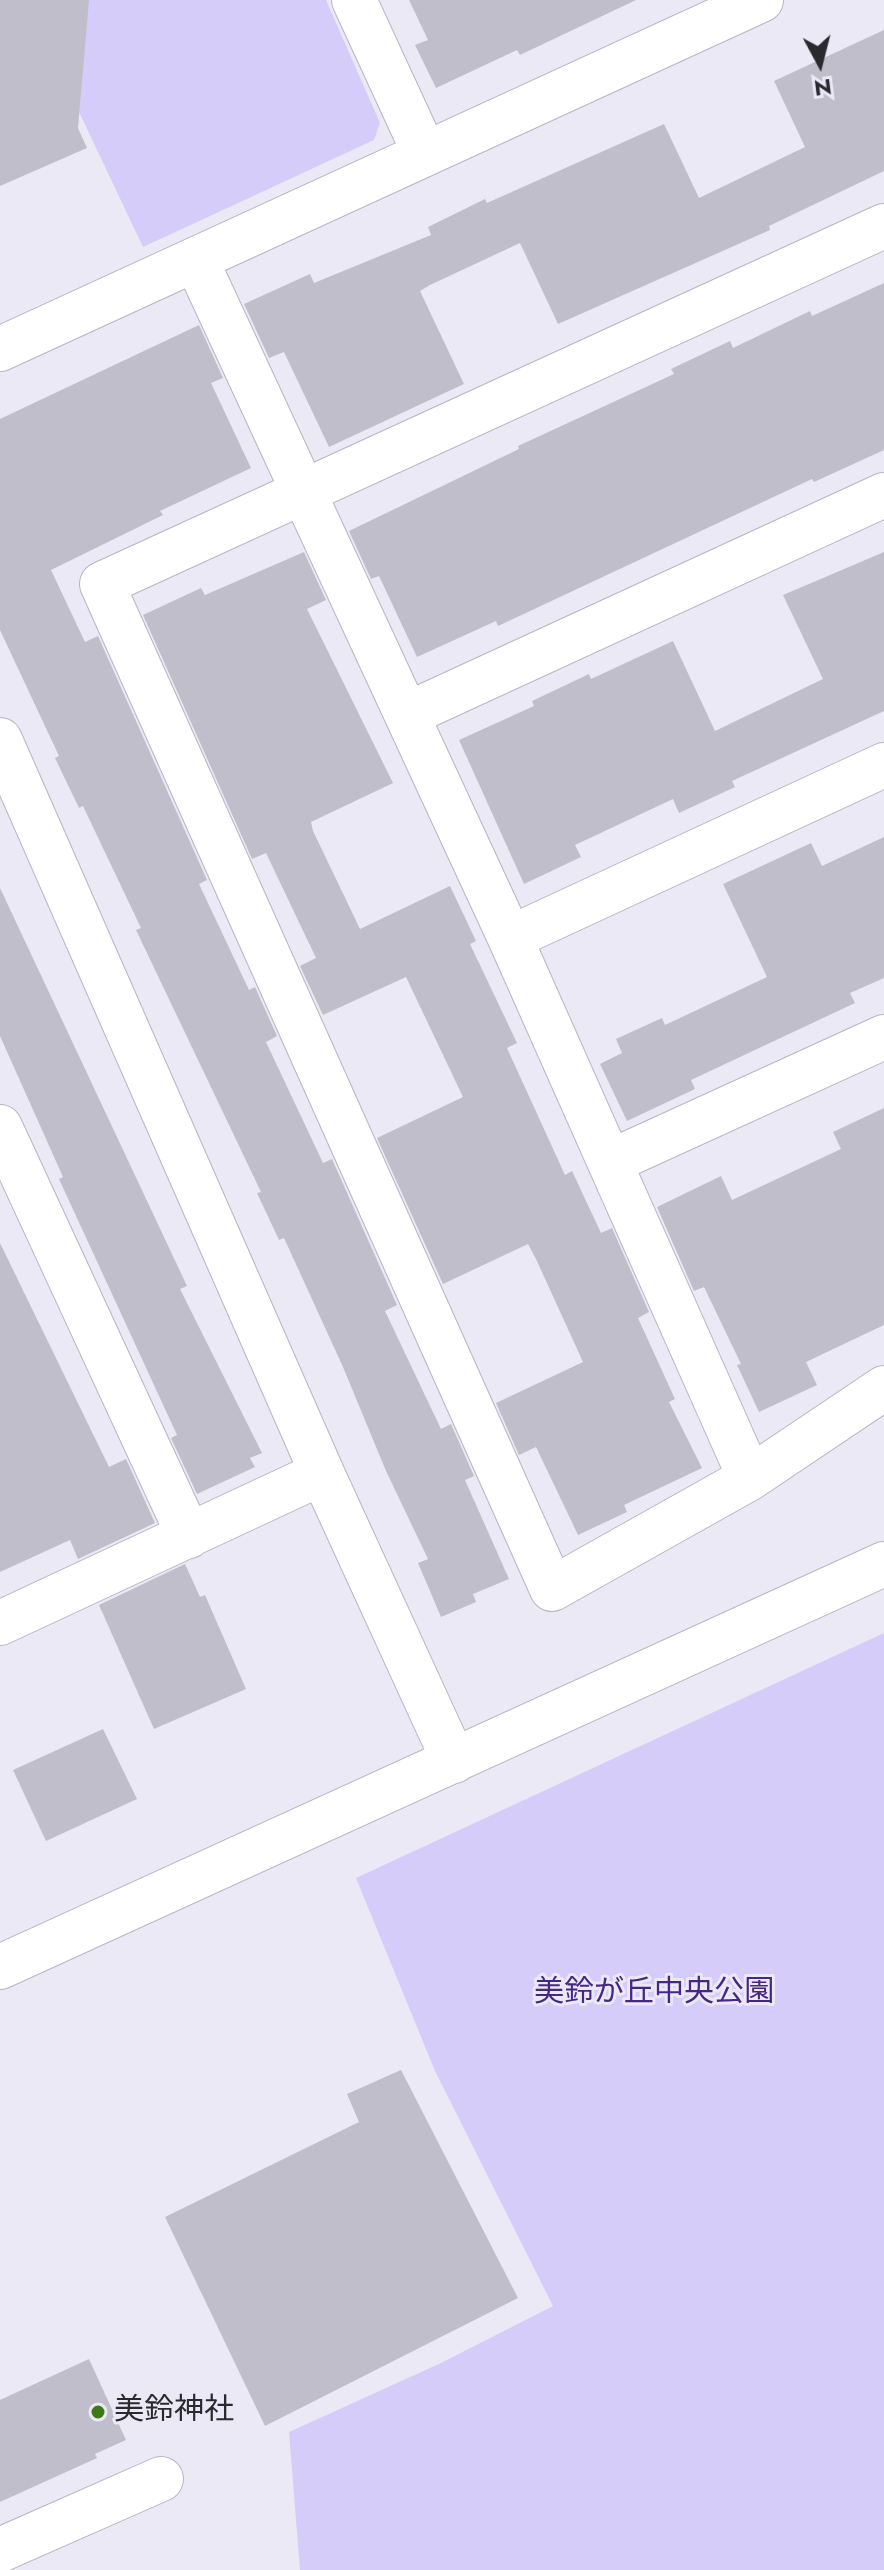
<!DOCTYPE html>
<html>
<head>
<meta charset="utf-8">
<style>
  body { margin:0 }
  #map { position:relative; width:884px; height:2570px; overflow:hidden; background:#ebe9f5; font-family:Jost,sans-serif }
  canvas { display:block }
  .north { position:absolute; left:780px; top:24px; width:80px; height:80px; -webkit-text-stroke:6px #ebe9f5; paint-order:stroke; rotate:173deg; font-size:22px; font-weight:700; line-height:32px; text-align:center; color:#2a292e }
  .north::after { content:''; display:block; margin:auto; width:28px; height:36px; background:#2a292e; clip-path:polygon(50% 0,100% 100%,50% 72%,0 100%) }
</style>
</head>
<body>
<div id="map">
<canvas width="884" height="2570"></canvas>
<div class="north">N</div>
</div>
<script>
const c = document.querySelector('canvas').getContext('2d');
c.lineJoin = 'round';
function fillPath(path, color) { c.fillStyle = color; c.fill(path, 'evenodd'); }
const poly = rows => new Path2D(rows.map(r => 'M' + r).join(''));
function stroke(path, color, width, dash) { c.strokeStyle = color; c.lineWidth = width; c.lineCap = dash ? 'butt' : 'round'; c.setLineDash(dash || []); c.stroke(path); }
function write(font, color, halo, rows, align = 'center') {
  c.font = font + ' Jost,"Noto Sans JP",sans-serif'; c.lineWidth = 6; c.setLineDash([]); c.textBaseline = 'middle'; c.strokeStyle = halo; c.fillStyle = color; for (const [text, x, y, turn = 0] of rows) {
    c.save(); c.translate(x, y); c.rotate((+turn || 0) * Math.PI / 180); c.textAlign = isNaN(turn) ? turn : align; if (halo) c.strokeText(text, 0, 0); c.fillText(text, 0, 0); c.restore();
  }
}
const green = poly([
  [26,0,326,0,380,123,374,140,143,247],
  [884,1633,884,2570,300,2570,289,2432,441,2363,553,2306,435,2071,356,1878]
]);
const building = poly([
  [0,0,89,0,78,128,87,148,0,186],
  [409,0,636,0,520,55,517,50,436,88,415,45,428,40],
  [884,30,884,171,769,226,770,230,558,324,520,243,430,285,420,291,464,384,329,447,284,352,269,358,244,304,310,274,314,283,431,235,428,227,485,199,487,203,664,124,699,198,805,147,774,81],
  [884,283,884,450,814,482,812,479,498,626,496,621,417,657,379,576,371,579,349,531,519,449,518,446,674,374,671,369,730,341,733,348,810,311,812,316],
  [199,325,223,378,211,383,251,468,160,511,163,515,51,570,85,642,98,636,207,880,199,884,249,990,255,987,277,1036,266,1042,323,1163,332,1159,397,1305,385,1311,441,1429,451,1424,474,1476,465,1480,509,1579,473,1594,476,1602,441,1617,418,1563,428,1559,386,1471,343,1367,284,1238,279,1240,257,1193,261,1192,136,930,141,928,83,806,79,808,55,758,59,756,0,630,0,419],
  [304,552,326,600,307,609,393,783,311,822,313,831,360,929,450,886,476,941,470,944,517,1043,507,1048,565,1175,572,1171,601,1233,612,1228,649,1312,638,1318,675,1399,669,1402,702,1468,624,1505,627,1512,578,1535,536,1447,519,1455,496,1403,583,1362,536,1259,528,1244,443,1284,377,1138,463,1097,406,977,323,1015,300,966,316,958,266,853,252,859,143,615,201,588,205,595],
  [884,552,884,711,732,781,735,787,679,813,673,799,575,845,581,857,524,884,459,740,534,706,532,701,589,674,591,679,673,641,715,731,823,679,783,595],
  [884,837,884,978,850,993,855,1003,691,1080,695,1089,627,1121,600,1064,622,1053,616,1039,662,1018,665,1025,767,977,723,884,811,843,822,866],
  [0,888,187,1286,180,1289,262,1453,250,1458,255,1467,197,1494,171,1438,177,1435,59,1179,63,1177,0,1036],
  [884,1108,884,1325,806,1362,817,1385,759,1412,737,1365,741,1364,704,1287,694,1291,657,1207,721,1176,732,1200,841,1149,833,1132],
  [0,1243,109,1467,126,1459,155,1523,78,1559,70,1540,0,1572],
  [185,1564,200,1597,205,1595,246,1689,154,1729,99,1605],
  [103,1729,137,1799,46,1841,13,1770],
  [401,2070,518,2298,265,2426,165,2217,359,2122,347,2094],
  [89,2359,126,2440,95,2454,97,2458,0,2502,0,2400]
]);
const minor = poly([
  [354,0,425,154],
  [884,226,102,584,552,1589,750,1478,884,1388],
  [196,260,510,938,750,1478],
  [0,349,761,0],
  [408,714,884,495],
  [0,740,322,1473,454,1761],
  [510,938,884,765],
  [0,1127,189,1536],
  [610,1162,884,1037],
  [0,1623,322,1473],
  [0,1967,884,1564],
  [0,2550,161,2479]
]);
const markers = [
  [98,2412,8,"#3c7a17"]
];
const parkNames = [
  ["美鈴が丘中央公園",654,1994]
];
const poiNames = [
  ["美鈴神社",114,2412]
];
fillPath(green, '#d5ccfa');
fillPath(building, '#c0beca');
stroke(minor, '#b7b5c1', 46);
stroke(minor, '#fff', 44);
for (const [x, y, r, color] of markers) { const dot = new Path2D(); dot.arc(x, y, r, 0, 2 * Math.PI); c.fillStyle = color; c.fill(dot); stroke(dot, '#ebe9f5', 3); }
write('30px', '#472786', '#ebe9f5', parkNames);
write('30px', '#2a292e', '#ebe9f5', poiNames, 'left');
</script>
</body>
</html>
